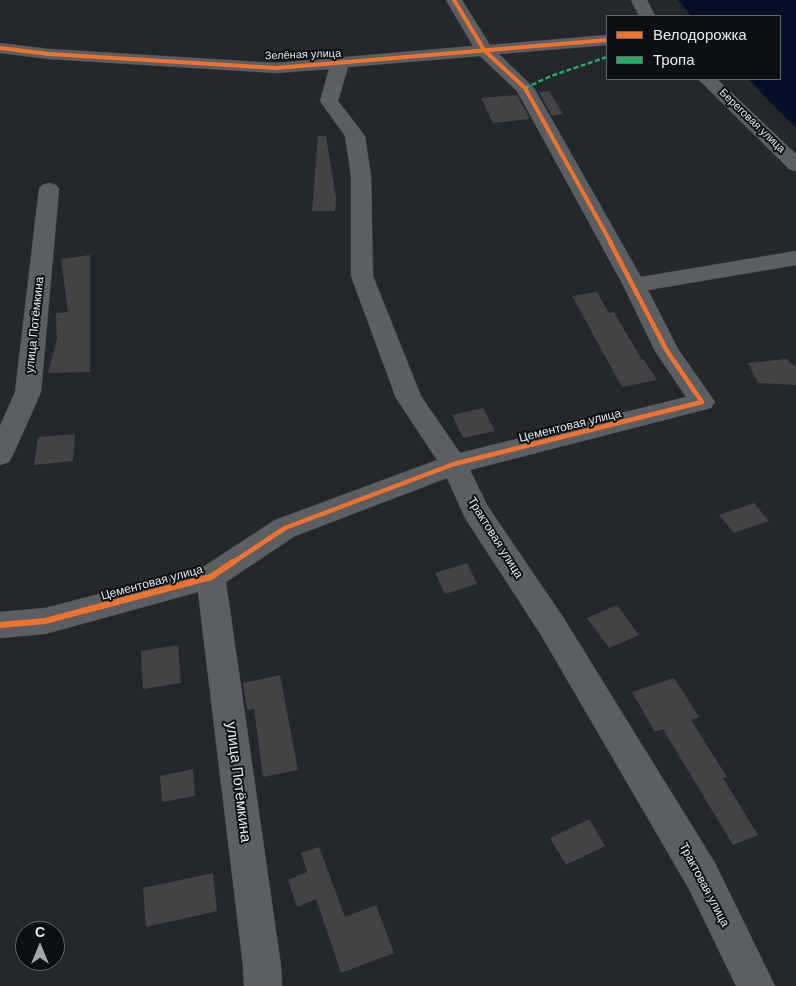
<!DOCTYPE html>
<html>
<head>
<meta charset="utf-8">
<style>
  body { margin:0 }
  #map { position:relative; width:796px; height:986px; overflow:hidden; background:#24272c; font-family:Arial,sans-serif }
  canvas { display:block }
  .legend { position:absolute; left:606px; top:15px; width:175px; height:65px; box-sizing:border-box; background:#0c0f13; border:1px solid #63676b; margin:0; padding:6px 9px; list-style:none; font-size:15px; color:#e5eaf0 }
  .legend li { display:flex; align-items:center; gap:10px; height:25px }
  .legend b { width:25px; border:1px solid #63676b }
  .north { position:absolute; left:15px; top:921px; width:50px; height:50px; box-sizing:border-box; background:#0c0f13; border:1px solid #63676b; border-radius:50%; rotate:0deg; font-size:14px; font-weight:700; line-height:20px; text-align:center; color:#e5eaf0 }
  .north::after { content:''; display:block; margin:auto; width:18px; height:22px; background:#a1a6ab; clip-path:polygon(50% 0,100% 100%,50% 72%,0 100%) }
</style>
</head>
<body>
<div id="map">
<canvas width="796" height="986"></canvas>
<ul class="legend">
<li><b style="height:6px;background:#ef722f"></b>Велодорожка</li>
<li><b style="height:6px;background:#26ab63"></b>Тропа</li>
</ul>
<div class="north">С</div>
</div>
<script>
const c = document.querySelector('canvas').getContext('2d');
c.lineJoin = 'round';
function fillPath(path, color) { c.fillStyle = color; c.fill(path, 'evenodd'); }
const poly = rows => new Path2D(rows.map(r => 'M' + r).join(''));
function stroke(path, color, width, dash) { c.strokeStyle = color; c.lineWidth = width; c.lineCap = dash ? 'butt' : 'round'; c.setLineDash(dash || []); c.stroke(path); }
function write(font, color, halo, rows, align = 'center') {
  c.font = font + ' Arial,sans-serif'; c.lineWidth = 4; c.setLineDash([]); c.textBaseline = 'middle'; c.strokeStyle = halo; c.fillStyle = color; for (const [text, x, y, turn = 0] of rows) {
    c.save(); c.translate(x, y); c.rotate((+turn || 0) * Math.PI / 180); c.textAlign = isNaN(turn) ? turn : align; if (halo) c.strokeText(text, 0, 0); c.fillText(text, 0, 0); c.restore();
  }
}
const water = poly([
  [678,0,796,0,796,128,748,79,780,79,780,16,691,16]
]);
const building = poly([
  [549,91,563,114,552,116,539,92],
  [517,95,530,119,493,123,481,98],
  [318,136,326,136,336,198,335,211,312,211],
  [90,255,90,372,48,373,57,339,56,313,68,312,61,259],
  [597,292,609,313,614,312,642,360,644,360,657,380,622,387,572,296],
  [786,359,796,367,796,385,758,383,748,363],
  [483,408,495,431,463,438,452,415],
  [75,434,73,461,34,465,38,437],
  [754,503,769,521,734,533,719,515],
  [467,563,477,584,445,594,435,573],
  [617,605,639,635,609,648,587,618],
  [178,645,181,683,143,689,141,651],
  [280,675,298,770,263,777,254,709,247,710,243,683],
  [674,678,699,717,691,720,727,777,723,778,758,835,733,845,663,729,655,732,632,692],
  [193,769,195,796,162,802,160,776],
  [589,819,605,846,566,865,550,838],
  [319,847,345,917,376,905,394,953,341,973,316,899,297,907,288,880,307,872,301,853],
  [213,873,217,911,146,927,143,888]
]);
const minor = poly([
  [446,0,462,0,490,45,607,35,607,45,499,54,534,88,641,277,796,251,796,265,648,290,678,349,715,402,711,408,470,470,487,505,563,617,715,863,775,986,736,986,689,889,541,635,465,518,447,478,295,536,226,582,281,966,282,986,244,986,243,966,198,592,45,634,0,638,0,612,45,608,203,567,275,520,437,460,396,398,351,276,351,176,345,136,320,101,329,69,276,73,49,59,0,53,0,43,49,49,276,63,473,46,446,0],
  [480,56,517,91,623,285,655,351,686,397,460,453,421,396,373,276,371,176,365,136,338,101,348,67,480,56],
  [631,0,647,0,655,16,639,16,631,0],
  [698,79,717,79,796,154,796,171,789,169,698,79],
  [49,183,56,185,59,189,41,392,13,455,9,462,0,465,0,426,15,392,39,189,42,185,49,183]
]);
const quiet = poly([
  [525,88,551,76,607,57]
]);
const cyclewayFar2 = poly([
  [454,0,484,50,525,88,611,243],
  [0,48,49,54,276,68,607,40]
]);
const cyclewayFar1 = poly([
  [232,563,285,528,454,464,702,402,667,351,610,242]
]);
const cycleway = poly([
  [0,625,45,621,211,577,233,562]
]);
const farStreetnames = [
  ["Зелёная улица",303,55,-2],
  ["Береговая улица",752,121,44]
];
const streetNames = [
  ["улица Потёмкина",35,325,-84],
  ["Цементовая улица",570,426,-14],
  ["Трактовая улица",495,538,58],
  ["Цементовая улица",152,583,-15],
  ["Трактовая улица",704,885,62]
];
const nearStreetnames = [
  ["улица Потёмкина",238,782,83]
];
fillPath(water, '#031028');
fillPath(building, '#434345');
stroke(minor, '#414448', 1);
fillPath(minor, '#5b5e62');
stroke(quiet, '#26ab63', 2.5, [5, 2.5]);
stroke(cyclewayFar2, '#ef722f', 4);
stroke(cyclewayFar1, '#ef722f', 4.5);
stroke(cycleway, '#ef722f', 6);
write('11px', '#e5eaf0', '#0c0f13', farStreetnames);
write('12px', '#e5eaf0', '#0c0f13', streetNames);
write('15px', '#e5eaf0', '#0c0f13', nearStreetnames);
</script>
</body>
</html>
